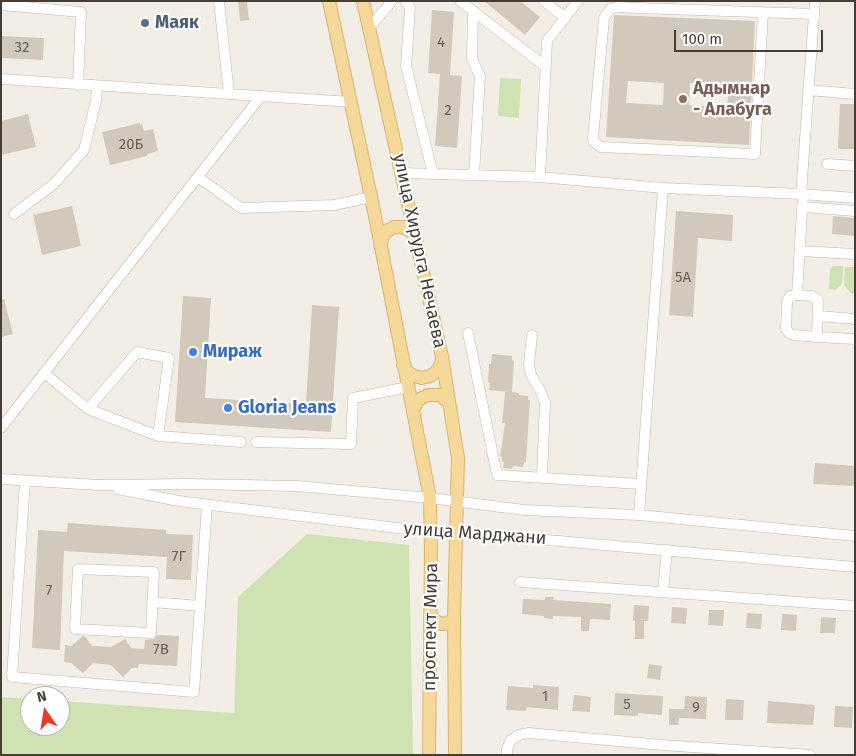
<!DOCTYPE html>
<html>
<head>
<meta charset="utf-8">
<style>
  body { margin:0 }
  #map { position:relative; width:856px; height:756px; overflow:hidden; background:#f2eee6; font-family:"Fira Sans",sans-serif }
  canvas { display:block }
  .frame { position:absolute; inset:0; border:2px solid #443e36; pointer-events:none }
  .north { position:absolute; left:20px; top:686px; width:50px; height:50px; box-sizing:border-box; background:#fff; border:1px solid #b4b2af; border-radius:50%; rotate:347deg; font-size:14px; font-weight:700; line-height:20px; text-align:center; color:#443e36 }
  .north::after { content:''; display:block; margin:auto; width:18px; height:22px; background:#e93a26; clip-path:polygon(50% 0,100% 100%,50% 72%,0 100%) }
  .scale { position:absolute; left:674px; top:30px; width:149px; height:22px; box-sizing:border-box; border:2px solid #443e36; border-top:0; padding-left:6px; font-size:15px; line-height:18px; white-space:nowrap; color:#443e36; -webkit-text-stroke:4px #fff; paint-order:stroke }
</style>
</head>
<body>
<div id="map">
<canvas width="856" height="756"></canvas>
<div class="frame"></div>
<div class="north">N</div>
<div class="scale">100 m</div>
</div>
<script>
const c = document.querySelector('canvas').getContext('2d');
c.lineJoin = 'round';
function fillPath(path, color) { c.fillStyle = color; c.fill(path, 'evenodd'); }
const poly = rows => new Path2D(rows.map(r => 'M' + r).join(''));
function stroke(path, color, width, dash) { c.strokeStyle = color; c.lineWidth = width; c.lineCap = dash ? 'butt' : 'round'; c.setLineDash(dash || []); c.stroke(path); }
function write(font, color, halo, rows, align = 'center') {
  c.font = font + ' "Fira Sans",sans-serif'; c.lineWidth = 4.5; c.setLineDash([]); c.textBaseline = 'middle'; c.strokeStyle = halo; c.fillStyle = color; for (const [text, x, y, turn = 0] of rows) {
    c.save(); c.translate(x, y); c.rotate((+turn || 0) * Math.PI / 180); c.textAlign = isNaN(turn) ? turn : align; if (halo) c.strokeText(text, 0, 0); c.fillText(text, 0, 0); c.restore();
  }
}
const green = poly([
  [500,78,521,79,519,118,498,116],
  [833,266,843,266,842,284,835,290,829,289,830,269],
  [845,267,855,267,855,292,852,294,844,285],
  [307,534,409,545,413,755,1,755,1,697,30,699,30,726,60,726,60,701,234,713,238,597]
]);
const building = poly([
  [238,1,247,1,249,20,240,21],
  [484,1,520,1,540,17,525,35],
  [432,10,454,12,450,75,462,76,457,148,435,146,440,74,428,73],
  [614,15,755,21,749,145,606,137],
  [628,81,664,83,663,105,626,103],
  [690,83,729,85,727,107,689,105],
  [1,36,44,38,43,60,1,58],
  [840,104,855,104,855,149,838,149],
  [28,114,36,147,1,155,1,121],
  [140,123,140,125,142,124,144,131,153,129,158,151,147,154,147,156,110,165,102,132],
  [72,206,81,246,42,255,33,215],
  [676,211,733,215,732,241,698,238,693,317,669,315],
  [833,216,855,218,855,236,832,234],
  [183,296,211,298,205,398,306,404,312,305,339,307,331,432,175,422],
  [4,299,13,334,1,337,1,300],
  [492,354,512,356,512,360,514,361,512,392,519,393,519,395,528,396,528,400,530,400,526,462,524,462,523,467,513,466,512,469,503,468,504,462,502,462,502,457,500,456,505,423,502,423,505,392,510,392,489,390,490,383,488,382,489,364,491,364],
  [815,463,855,466,855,486,813,484],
  [68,523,166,530,166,534,193,535,191,580,166,579,167,557,64,551,60,650,32,648,38,530,67,532],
  [545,597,554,597,553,600,611,604,610,620,590,619,589,631,581,631,581,617,553,616,553,619,544,618,544,616,522,614,523,599,545,600],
  [634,605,649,606,648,621,644,621,644,639,635,639,635,621,633,620],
  [672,607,687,608,686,624,671,623],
  [709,610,724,610,723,626,708,625],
  [747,613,762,614,761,629,746,628],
  [782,614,797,615,796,631,781,630],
  [821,617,836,618,835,633,820,633],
  [157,635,179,636,177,666,139,664,138,668,132,668,123,677,111,665,93,663,83,673,71,663,64,662,65,645,71,646,83,636,85,636,92,646,111,647,125,639,131,648,144,649,145,640,154,639],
  [649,664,662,666,660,680,647,678],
  [533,685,559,687,558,710,527,707,526,711,506,710,508,686,533,688],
  [615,693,663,696,662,715,638,713,638,716,614,715],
  [574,695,591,697,590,712,572,711],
  [685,696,707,697,706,719,679,718,678,725,669,725,669,709,684,709],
  [726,699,744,700,743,720,725,720],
  [768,701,815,705,813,725,767,723],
  [835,706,853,707,852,728,834,727]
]);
const minor = poly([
  [219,1,229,94],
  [405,1,410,7,406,66,433,174],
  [460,1,546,67],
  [544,1,565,18],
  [1,5,81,12,78,85],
  [473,12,472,59,480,76,474,175],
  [763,13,755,154,601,147,594,142,593,138,604,18,610,9,617,7,639,8,814,14],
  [369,28,392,1],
  [1,79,351,102],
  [808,90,855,94],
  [827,164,855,166],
  [402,173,540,177,663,188,801,194,855,198],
  [198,177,241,208,334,205,371,197],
  [540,177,547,41,578,1],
  [801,194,815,1],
  [803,207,855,211],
  [14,214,54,184,84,150,96,101,97,86],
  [800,251,855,254],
  [797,295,790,296,787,301,786,329,790,334,794,335,817,337,818,300,812,296,797,295,803,194],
  [818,316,855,319],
  [468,333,497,475,641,484],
  [532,335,529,364,531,375,540,390,545,402,542,478],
  [817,337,855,339],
  [44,373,88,409,137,352,169,358,158,436,241,442],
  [88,409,158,436],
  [1,428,261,96],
  [256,442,351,444,353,398,408,387],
  [1,479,98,485,187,484,297,486,430,498,524,510,639,515,855,536],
  [25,481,12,677,194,692,207,505],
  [118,489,179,501,413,530,456,532,855,567],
  [639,515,663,188],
  [78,569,154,572,151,633,75,629,78,569],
  [520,582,855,606],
  [663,591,667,550],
  [152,602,200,606],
  [507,755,507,749,511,740,519,735,529,733,662,745,810,755]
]);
const major = poly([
  [329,1,374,211,430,498,431,549,429,755],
  [363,1,442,357,458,458,454,618,455,755],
  [381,245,382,237,387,231,394,227,402,227,409,230,414,235],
  [403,365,408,372,414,376,422,378,430,376,436,372,441,365,442,358],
  [413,410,418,400,428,395,440,395,449,403],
  [431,616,435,621,442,624,449,623,454,618]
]);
const markers = [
  [145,23,5,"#5c6f8a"],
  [683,99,5,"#8d6e63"],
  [193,352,5,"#3f7fe0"],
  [228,408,5,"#3f7fe0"]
];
const numberNames = [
  ["4",441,43],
  ["32",22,48],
  ["2",448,111],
  ["20Б",131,145],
  ["5А",683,278],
  ["7Г",179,557],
  ["7",49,591],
  ["7В",161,650],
  ["1",545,697],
  ["5",627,705],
  ["9",696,708]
];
const serviceNames = [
  ["Маяк",155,23]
];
const educationNames = [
  ["Адымнар",693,89],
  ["- Алабуга",693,110]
];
const streetNames = [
  ["улица Хирурга Нечаева",419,251,78],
  ["улица Марджани",475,534,4],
  ["проспект Мира",431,627,-89]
];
const shopNames = [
  ["Мираж",203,352],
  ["Gloria Jeans",238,408]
];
fillPath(green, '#cfe3b2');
fillPath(building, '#d2c9bc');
stroke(minor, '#bfb8ad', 11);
stroke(major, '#dab46c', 14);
stroke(minor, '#fff', 10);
stroke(major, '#f6d89b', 12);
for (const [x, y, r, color] of markers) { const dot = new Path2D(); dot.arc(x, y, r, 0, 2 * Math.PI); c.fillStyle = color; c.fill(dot); stroke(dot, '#fff', 2); }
write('15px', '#686158', null, numberNames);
write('bold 18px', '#4e5e75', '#fff', serviceNames, 'left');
write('bold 18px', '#785e54', '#fff', educationNames, 'left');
write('18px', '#443e36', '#fff', streetNames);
write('bold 18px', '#366cbe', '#fff', shopNames, 'left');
</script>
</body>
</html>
